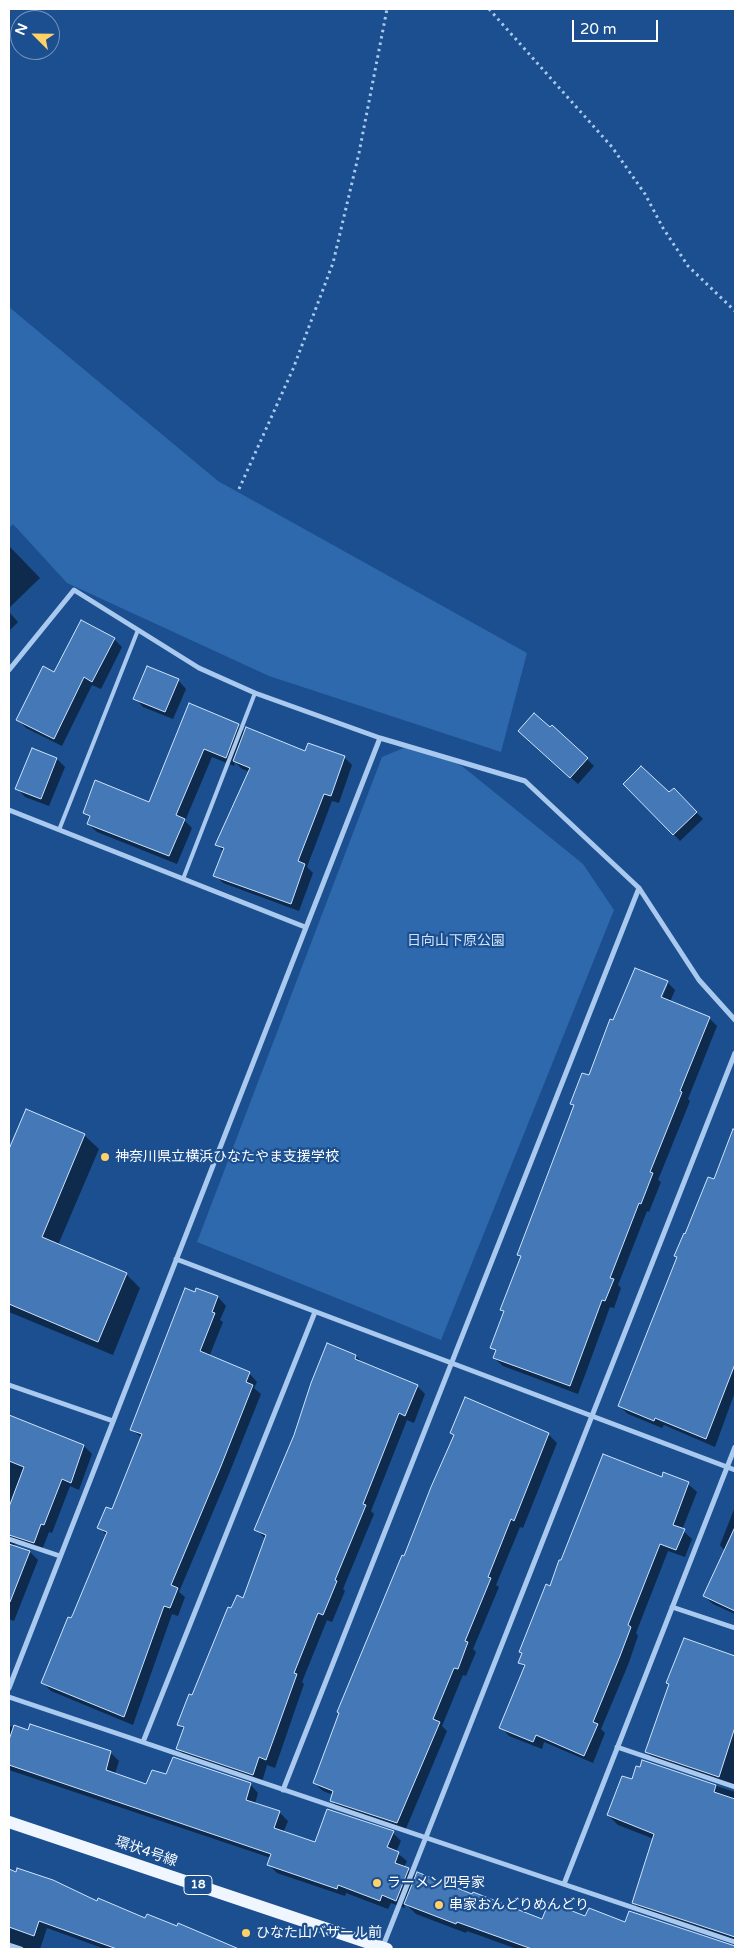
<!DOCTYPE html>
<html>
<head>
<meta charset="utf-8">
<style>
  body { margin:0 }
  #map { position:relative; width:744px; height:1958px; overflow:hidden; background:#1b4f8f; font-family:"Varela Round",sans-serif }
  canvas { display:block }
  .frame { position:absolute; inset:0; border:10px solid #fff; pointer-events:none }
  .north { position:absolute; left:10px; top:10px; width:50px; height:50px; box-sizing:border-box; background:#1b4f8f; border:1px solid #7695bc; border-radius:50%; rotate:293deg; font-size:14px; font-weight:700; line-height:20px; text-align:center; color:#fff }
  .north::after { content:''; display:block; margin:auto; width:18px; height:22px; background:#ffd166; clip-path:polygon(50% 0,100% 100%,50% 72%,0 100%) }
  .scale { position:absolute; left:572px; top:20px; width:86px; height:22px; box-sizing:border-box; border:2px solid #fff; border-top:0; padding-left:6px; font-size:15px; line-height:18px; white-space:nowrap; color:#fff; -webkit-text-stroke:4px #1b4f8f; paint-order:stroke }
</style>
</head>
<body>
<div id="map">
<canvas width="744" height="1958"></canvas>
<div class="frame"></div>
<div class="north">N</div>
<div class="scale">20 m</div>
</div>
<script>
const c = document.querySelector('canvas').getContext('2d');
c.lineJoin = 'round';
function fillPath(path, color) { c.fillStyle = color; c.fill(path, 'evenodd'); }
const poly = rows => new Path2D(rows.map(r => 'M' + r).join(''));
function stroke(path, color, width, dash) { c.strokeStyle = color; c.lineWidth = width; c.lineCap = dash ? 'butt' : 'round'; c.setLineDash(dash || []); c.stroke(path); }
function write(font, color, halo, rows, align = 'center') {
  c.font = font + ' "Varela Round","Noto Sans JP",sans-serif'; c.lineWidth = 4.5; c.setLineDash([]); c.textBaseline = 'middle'; c.strokeStyle = halo; c.fillStyle = color; for (const [text, x, y, turn = 0] of rows) {
    c.save(); c.translate(x, y); c.rotate((+turn || 0) * Math.PI / 180); c.textAlign = isNaN(turn) ? turn : align; if (halo) c.strokeText(text, 0, 0); c.fillText(text, 0, 0); c.restore();
  }
}
const green = poly([
  [9,307,218,481,527,653,501,752,269,676,67,583,13,524,9,528],
  [411,745,462,766,583,864,614,910,441,1340,197,1242,382,757]
]);
const shadow = poly([
  [10,547,40,578,9,608,9,548],
  [9,612,18,622,9,631],
  [114,639,122,647,101,689,92,685,62,746,26,728,18,720,55,674],
  [178,680,186,689,173,719,143,707,135,698],
  [190,705,238,725,245,732,306,753,344,757,352,765,339,803,332,801,307,867,313,873,299,911,223,883,215,875,224,852,216,844,250,772,242,769,235,762,234,766,212,757,185,821,192,828,177,864,97,832,88,824,90,818,84,812,150,804],
  [527,738,587,759,594,766,578,784],
  [33,749,57,759,65,767,49,806,25,797,17,788],
  [625,784,669,794,674,790,703,819,680,841],
  [667,982,675,990,670,1002,709,1018,717,1026,688,1099,690,1101,658,1180,661,1182,649,1212,647,1211,618,1285,621,1288,614,1308,610,1307,578,1394,503,1366,494,1358,497,1353,492,1348,505,1313,502,1310,522,1258,518,1254,575,1107,571,1103,590,1077,614,1022],
  [665,984,668,984,660,1003,658,1002],
  [26,1110,84,1135,99,1149,58,1245,126,1274,140,1288,113,1355,9,1312,9,1152],
  [735,1127,735,1392,715,1447,664,1425,662,1428,628,1414,619,1406,678,1258,676,1256,715,1181],
  [218,1297,226,1306,220,1320,223,1322,209,1357,249,1373,257,1382,254,1388,261,1394,229,1474,179,1592,185,1597,178,1616,172,1614,133,1725,51,1691,43,1683,107,1536,99,1527,113,1511,142,1438,131,1429],
  [328,1345,356,1356,364,1364,417,1386,425,1394,414,1423,407,1420,371,1511,374,1514,343,1589,345,1591,332,1622,327,1620,302,1682,304,1684,275,1768,267,1765,262,1782,186,1757,177,1748,184,1730,179,1725,232,1610,244,1599,266,1539,256,1530,295,1435],
  [465,1398,548,1434,557,1443,523,1528,520,1527,496,1585,499,1587,473,1649,476,1652,466,1676,463,1675,442,1726,447,1731,405,1831,339,1809,331,1800,333,1795,323,1791,314,1783,455,1436,451,1433],
  [9,1415,84,1446,92,1454,79,1490,70,1486,52,1533,49,1532,42,1550,19,1543,12,1546,30,1552,38,1560,14,1621,9,1619],
  [662,1478,688,1484,697,1492,682,1530,692,1539,685,1557,668,1551,636,1633,638,1636,628,1665,601,1729,605,1733,593,1763,544,1742,542,1749,509,1736,501,1727,525,1668,520,1662,550,1587],
  [735,1507,735,1614,713,1604,704,1596,725,1551,720,1545],
  [718,1652,735,1657,735,1788,657,1762,647,1752,670,1685,667,1682],
  [9,1726,110,1752,119,1761,115,1774,147,1786,167,1776,250,1784,258,1793,255,1804,279,1812,288,1821,283,1833,316,1844,393,1833,401,1841,396,1852,407,1861,404,1867,416,1877,543,1920,586,1917,735,1947,735,1949,517,1949,467,1931,466,1933,416,1914,406,1904,404,1908,391,1903,388,1909,346,1893,345,1896,277,1873,269,1865,271,1858,9,1770],
  [643,1762,735,1792,735,1943,643,1912,633,1902,654,1839,618,1825,608,1815,633,1781],
  [9,1871,146,1920,178,1927,179,1925,236,1949,105,1949,47,1928,40,1949,9,1949]
]);
const building = poly([
  [81,620,115,638,92,682,84,677,54,739,16,720,43,666,54,672,81,620],
  [147,666,179,679,165,712,133,699,147,666],
  [189,703,239,724,226,758,204,749,176,815,185,819,169,856,87,824,90,816,83,813,95,780,149,802,189,703],
  [534,713,550,727,552,725,588,758,570,778,518,731,534,713],
  [246,727,305,751,308,743,345,756,331,796,324,794,298,861,305,864,291,904,213,876,224,848,215,845,250,768,233,761,246,727],
  [32,748,57,758,41,799,15,789,32,748],
  [641,766,669,792,674,788,697,812,673,835,623,784,641,766],
  [635,968,668,981,661,997,710,1017,680,1091,682,1092,650,1172,653,1173,641,1204,639,1203,610,1278,614,1279,605,1301,602,1300,570,1386,493,1358,496,1350,490,1348,504,1311,500,1310,521,1256,517,1255,574,1105,570,1104,582,1073,589,1075,610,1019,613,1020,635,968],
  [26,1109,85,1134,42,1237,127,1273,98,1342,9,1304,9,1149,26,1109],
  [733,1129,735,1130,735,1364,706,1439,655,1418,654,1421,618,1406,677,1257,674,1256,684,1233,685,1234,708,1177,714,1179,733,1129],
  [185,1288,195,1292,196,1288,218,1296,212,1312,215,1313,200,1351,250,1372,246,1382,253,1385,221,1466,171,1585,178,1588,170,1608,164,1606,124,1717,41,1683,68,1617,71,1618,73,1614,107,1532,97,1528,106,1507,112,1509,142,1434,130,1430,185,1288],
  [327,1343,356,1355,355,1359,418,1385,405,1416,399,1413,363,1504,366,1505,335,1580,337,1581,323,1615,318,1613,294,1673,297,1674,266,1760,259,1757,253,1775,176,1749,184,1727,177,1725,189,1694,192,1695,228,1607,231,1608,237,1595,243,1598,266,1535,254,1530,294,1435,311,1383,327,1343],
  [465,1397,549,1433,514,1521,511,1519,488,1577,491,1578,465,1641,468,1642,458,1669,454,1668,433,1719,440,1722,397,1823,330,1801,333,1791,313,1783,339,1713,337,1712,402,1555,404,1556,431,1487,454,1435,450,1433,465,1397],
  [9,1415,84,1445,71,1483,62,1479,44,1525,41,1524,34,1543,9,1535,9,1507,24,1467,9,1461,9,1415],
  [603,1454,662,1477,663,1472,689,1482,673,1525,685,1529,676,1550,660,1544,628,1625,631,1627,620,1656,593,1722,598,1724,584,1756,536,1735,533,1742,499,1728,525,1665,518,1663,522,1653,519,1652,546,1584,550,1586,559,1560,561,1560,603,1454],
  [735,1527,735,1611,703,1596,735,1527],
  [9,1544,30,1551,10,1602,9,1602,9,1544],
  [684,1638,735,1656,735,1727,719,1777,645,1752,669,1684,666,1683,684,1638],
  [30,1724,111,1751,106,1770,146,1784,152,1770,166,1774,173,1757,251,1783,246,1800,280,1811,274,1828,315,1842,327,1809,394,1831,387,1847,399,1852,395,1863,409,1868,396,1901,382,1895,380,1901,338,1885,337,1889,267,1865,271,1854,9,1765,9,1740,14,1725,28,1730,30,1724],
  [642,1760,716,1785,714,1792,735,1799,735,1937,632,1903,654,1834,607,1815,622,1776,632,1779,636,1766,640,1767,642,1760],
  [17,1868,53,1880,97,1901,98,1898,145,1918,147,1914,177,1926,178,1923,239,1949,117,1949,39,1921,34,1936,9,1927,9,1869,16,1872,17,1868],
  [417,1872,472,1894,473,1892,542,1919,549,1902,585,1916,589,1908,625,1922,629,1911,735,1946,735,1949,532,1949,457,1922,456,1924,404,1904,417,1872]
]);
const path = poly([
  [489,9,612,147,645,194,663,228,688,266,735,311],
  [239,489,293,369,333,263,359,153,387,9]
]);
const lane = poly([
  [59,830,138,630],
  [183,879,255,693]
]);
const street = poly([
  [9,670,74,590,199,668,255,693,380,738,525,781,639,888,699,980,735,1020],
  [9,810,305,927],
  [176,1259,735,1470],
  [9,1385,113,1421],
  [9,1539,60,1556],
  [672,1607,735,1628],
  [9,1688,380,738],
  [9,1697,735,1942],
  [143,1742,315,1312],
  [617,1747,735,1787],
  [283,1790,639,888],
  [564,1884,735,1447],
  [9,1945,21,1949],
  [383,1946,735,1053]
]);
const primary = poly([
  [9,1822,387,1949]
]);
const markers = [
  [105,1157,5,"#ffd166"],
  [377,1883,5,"#ffd166"],
  [439,1905,5,"#ffd166"],
  [246,1933,5,"#ffd166"]
];
const shields = [
  [198,1885,28]
];
const shieldNames = [
  ["18",198,1885]
];
const parkNames = [
  ["日向山下原公園",456,941]
];
const poiNames = [
  ["神奈川県立横浜ひなたやま支援学校",115,1157],
  ["ラーメン四号家",387,1883],
  ["串家おんどりめんどり",449,1905],
  ["ひなた山バザール前",256,1933]
];
const streetNames = [
  ["環状4号線",146,1852,19]
];
fillPath(green, '#2e69ad');
fillPath(shadow, '#0007');
fillPath(building, '#4478b7');
stroke(building, '#cfe3fa', 1);
stroke(path, '#a9c9ee', 3, [2.5, 4]);
stroke(lane, '#a9c9ee', 4);
stroke(street, '#a9c9ee', 5);
stroke(primary, '#f0f6ff', 12);
for (const [x, y, r, color] of markers) { const dot = new Path2D(); dot.arc(x, y, r, 0, 2 * Math.PI); c.fillStyle = color; c.fill(dot); stroke(dot, '#1b4f8f', 2); }
for (const [x, y, w] of shields) { const box = new Path2D(); box.roundRect(x - w / 2, y - 9.5, w, 19, 4); c.fillStyle = '#1b4f8f'; c.fill(box); stroke(box, '#fff', 1); }
write('bold 12px', '#fff', null, shieldNames);
write('14px', '#cfe3fa', '#1b4f8f', parkNames);
write('14px', '#fff', '#1b4f8f', poiNames, 'left');
write('14px', '#fff', '#1b4f8f', streetNames);
</script>
</body>
</html>
